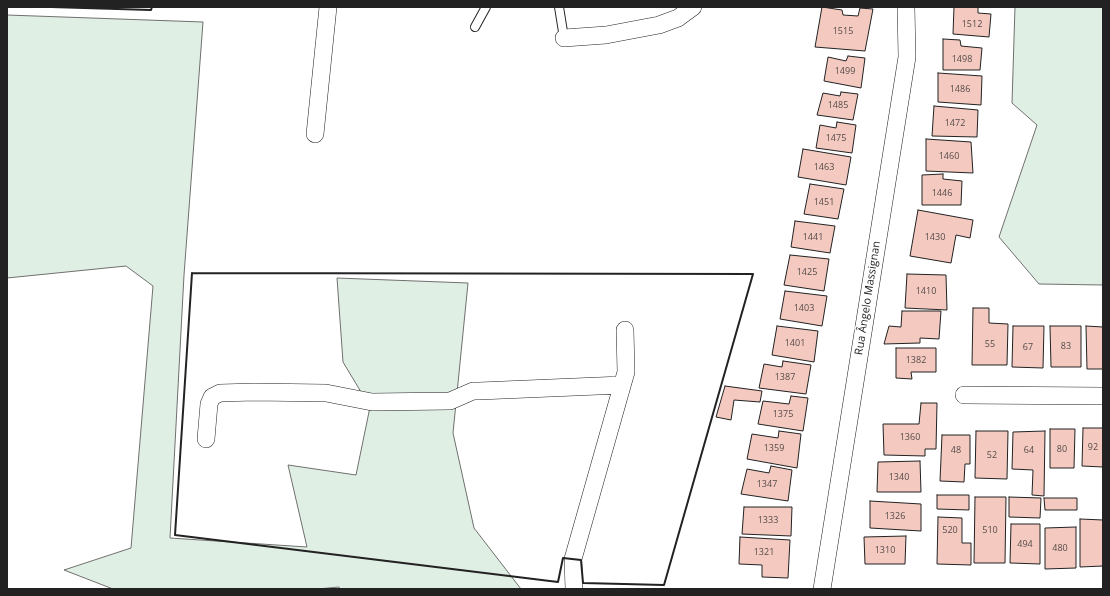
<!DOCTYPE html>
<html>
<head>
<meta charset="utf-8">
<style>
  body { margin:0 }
  #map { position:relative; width:1110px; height:596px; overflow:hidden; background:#fff; font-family:"Open Sans",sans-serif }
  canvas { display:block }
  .frame { position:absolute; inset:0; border:8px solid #222; pointer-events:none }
</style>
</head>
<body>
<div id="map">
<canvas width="1110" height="596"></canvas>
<div class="frame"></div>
</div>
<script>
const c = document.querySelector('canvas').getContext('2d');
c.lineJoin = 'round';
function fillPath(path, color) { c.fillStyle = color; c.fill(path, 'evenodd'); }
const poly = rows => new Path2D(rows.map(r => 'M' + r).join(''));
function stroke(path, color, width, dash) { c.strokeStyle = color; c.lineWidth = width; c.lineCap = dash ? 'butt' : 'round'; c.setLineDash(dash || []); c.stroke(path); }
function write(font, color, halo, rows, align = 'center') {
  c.font = font + ' "Open Sans",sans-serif'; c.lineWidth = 3; c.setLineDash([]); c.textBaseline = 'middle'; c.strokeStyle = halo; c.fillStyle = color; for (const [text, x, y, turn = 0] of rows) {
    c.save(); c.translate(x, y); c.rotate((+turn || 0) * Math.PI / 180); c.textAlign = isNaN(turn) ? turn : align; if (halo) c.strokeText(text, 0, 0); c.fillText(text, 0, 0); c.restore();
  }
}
const green = poly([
  [1015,7,1103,7,1103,285,1039,284,999,237,1037,125,1012,103,1015,7],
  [7,15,203,22,184,275,170,538,307,547,288,465,356,475,370,407,343,362,337,278,468,283,453,433,474,528,521,589,340,589,339,587,318,589,113,589,64,570,131,548,153,286,126,266,7,278,7,15]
]);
const building = poly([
  [822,7,842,10,843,15,858,16,860,8,873,9,865,51,815,47,822,7],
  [954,7,978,7,978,13,991,14,989,37,953,34,954,7],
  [943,39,960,40,961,46,982,48,980,70,943,70,943,39],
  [848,56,865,58,861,88,824,81,828,57,846,61,848,56],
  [938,73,982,76,981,105,938,102,938,73],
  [841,92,858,94,853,120,817,115,823,93,840,96,841,92],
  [934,106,978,110,977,137,932,136,934,106],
  [837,122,856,125,852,153,816,148,820,125,836,128,837,122],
  [926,139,971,142,973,173,926,171,926,139],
  [803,149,851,157,846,185,798,177,803,149],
  [943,174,943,179,962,181,961,205,922,205,922,175,943,174],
  [810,184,844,189,838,219,804,214,810,184],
  [918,210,973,220,970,238,956,235,951,263,910,256,918,210],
  [795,221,835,226,830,253,791,247,795,221],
  [790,255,829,259,824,291,784,285,790,255],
  [907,274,946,275,947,310,905,308,907,274],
  [785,291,827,296,822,326,780,319,785,291],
  [973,308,989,308,989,323,1008,324,1007,365,972,365,973,308],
  [902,311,941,311,939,339,920,338,920,343,884,344,889,326,901,327,902,311],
  [777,326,818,331,814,362,772,355,777,326],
  [1013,326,1044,326,1043,368,1012,367,1013,326],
  [1050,326,1081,326,1081,367,1051,367,1050,326],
  [1086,326,1103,327,1103,369,1087,369,1086,326],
  [896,348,936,348,936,372,911,372,912,379,896,378,896,348],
  [783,361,811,365,806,394,759,388,764,364,782,367,783,361],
  [725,386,762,391,760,402,734,400,731,420,716,417,725,386],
  [791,396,808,398,803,431,758,424,763,401,789,404,791,396],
  [921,403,937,403,936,449,925,449,925,456,884,455,883,424,919,424,921,403],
  [1083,428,1103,428,1103,467,1082,466,1083,428],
  [1050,429,1075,429,1074,468,1050,468,1050,429],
  [779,431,801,434,797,468,747,459,752,434,778,438,779,431],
  [976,431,1008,431,1007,479,975,478,976,431],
  [1045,431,1044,496,1032,495,1033,470,1012,469,1013,432,1045,431],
  [942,435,970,435,970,464,965,464,964,482,940,481,942,435],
  [920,461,921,492,877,492,878,462,920,461],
  [771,466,792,470,788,501,741,494,747,469,769,473,771,466],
  [937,495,969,495,969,510,937,509,937,495],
  [975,497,1006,497,1005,563,974,563,975,497],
  [1009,497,1041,498,1040,518,1009,517,1009,497],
  [1044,498,1077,498,1077,510,1045,510,1044,498],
  [870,501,921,504,921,531,870,528,870,501],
  [744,507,792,507,791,536,742,534,744,507],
  [938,517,962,518,962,543,971,543,971,565,937,564,938,517],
  [1080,519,1103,520,1103,566,1080,567,1080,519],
  [1011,524,1040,524,1040,564,1010,563,1011,524],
  [1076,527,1076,568,1045,569,1045,528,1076,527],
  [906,536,905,564,865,564,864,537,906,536],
  [740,537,790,540,788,578,762,577,762,565,739,564,740,537]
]);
const service = poly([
  [559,7,564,38],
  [475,27,486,7]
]);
const minor = poly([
  [564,38,606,35,659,25,678,18,693,7],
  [315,134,328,7],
  [964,395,1103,396],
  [206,439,209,404,212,397,220,393,254,392,326,393,372,402,450,401,473,391,479,391,622,385],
  [574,589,573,559,626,372,625,330],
  [822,589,907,57,906,7]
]);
const wall = poly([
  [51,7,151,10,152,7],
  [192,273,753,274,664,585,583,583,581,560,563,558,558,582,175,535,192,273]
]);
const numberNames = [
  ["1512",972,24],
  ["1515",843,31],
  ["1498",962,59],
  ["1499",845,71],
  ["1486",960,89],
  ["1485",838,105],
  ["1472",955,123],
  ["1475",836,138],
  ["1460",949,156],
  ["1463",824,167],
  ["1446",942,193],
  ["1451",824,202],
  ["1441",813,237],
  ["1430",935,237],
  ["1425",807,272],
  ["1410",926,291],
  ["1403",804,308],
  ["1401",795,343],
  ["55",990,344],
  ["83",1066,346],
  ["67",1028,347],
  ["1382",916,360],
  ["1387",785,377],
  ["1375",783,414],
  ["1360",910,437],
  ["92",1093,447],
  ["1359",774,448],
  ["80",1062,449],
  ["48",956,450],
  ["64",1029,450],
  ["52",992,455],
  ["1340",899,477],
  ["1347",767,484],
  ["1326",895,516],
  ["1333",768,520],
  ["520",950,530],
  ["510",990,530],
  ["494",1025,544],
  ["480",1060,548],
  ["1310",885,550],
  ["1321",764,552]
];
const streetNames = [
  ["Rua Ângelo Massignan",868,298,-81]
];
fillPath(green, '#e0efe3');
stroke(green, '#6f6f6f', 1);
fillPath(building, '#f3c9c0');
stroke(building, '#222', 1);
stroke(service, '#222', 10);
stroke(minor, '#222', 18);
stroke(service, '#fff', 8);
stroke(minor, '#fff', 17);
stroke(wall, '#222', 2);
write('9px', '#564c4a', null, numberNames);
write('11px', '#222', '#fff', streetNames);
</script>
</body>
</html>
